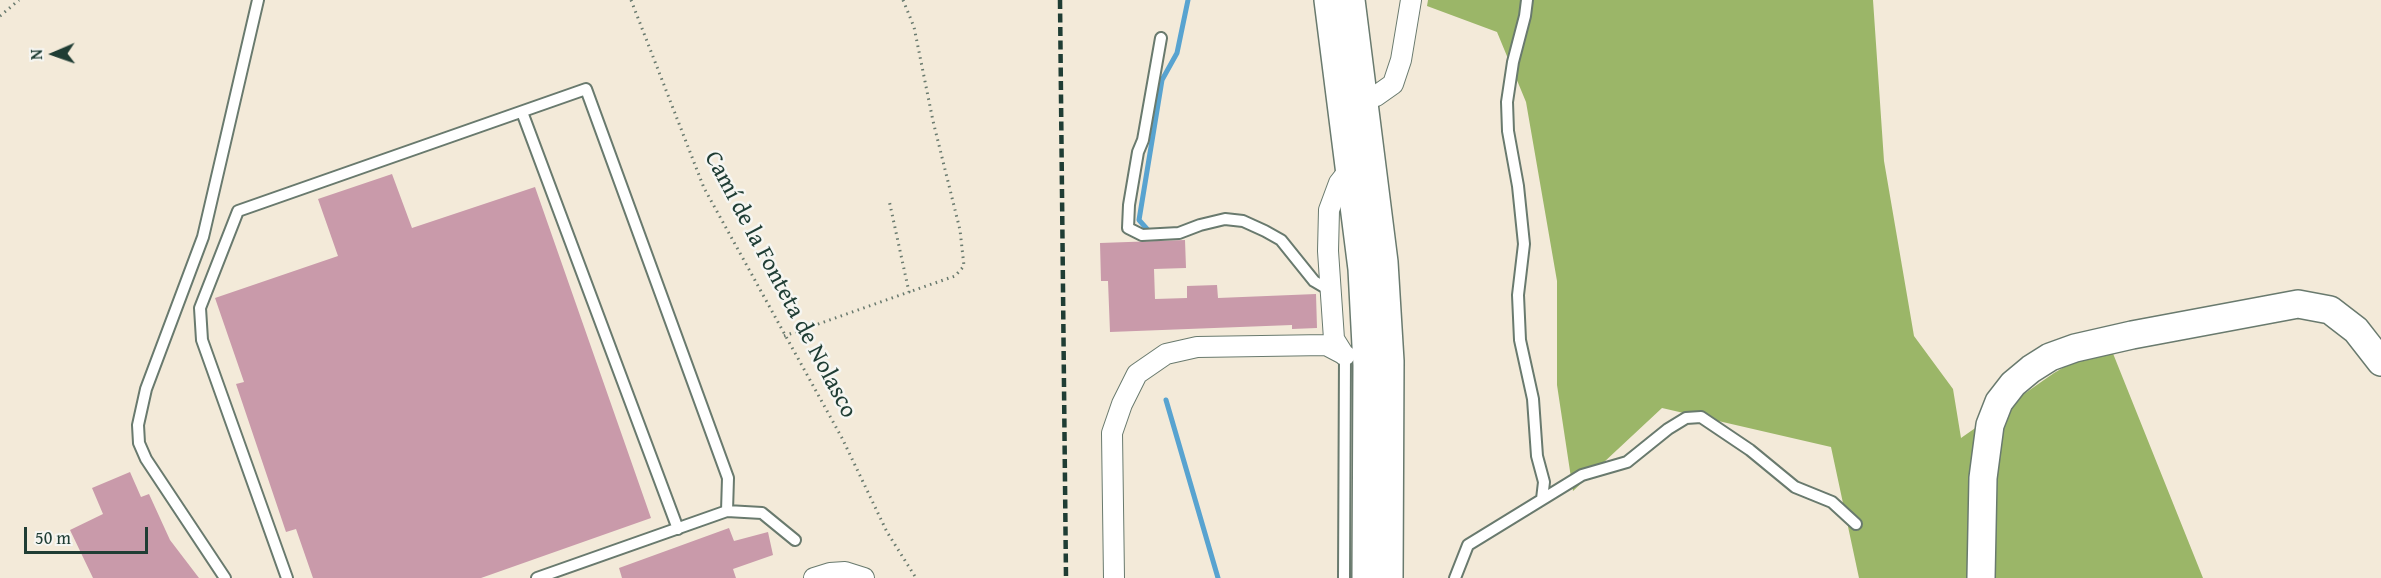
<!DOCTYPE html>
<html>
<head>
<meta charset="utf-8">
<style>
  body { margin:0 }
  #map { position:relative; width:2381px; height:578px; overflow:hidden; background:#f3ead9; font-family:"Gentium Book Plus",serif }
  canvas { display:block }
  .north { position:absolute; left:24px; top:24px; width:60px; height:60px; -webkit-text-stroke:4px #f6f6f2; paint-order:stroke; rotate:268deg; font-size:16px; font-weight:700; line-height:24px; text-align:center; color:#1f3d34 }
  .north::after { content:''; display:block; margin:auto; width:21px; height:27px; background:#1f3d34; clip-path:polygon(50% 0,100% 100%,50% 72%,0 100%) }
  .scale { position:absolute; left:24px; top:527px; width:124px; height:27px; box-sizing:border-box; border:3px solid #1f3d34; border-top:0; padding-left:8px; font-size:18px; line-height:21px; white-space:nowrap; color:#1f3d34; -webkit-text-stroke:4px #f6f6f2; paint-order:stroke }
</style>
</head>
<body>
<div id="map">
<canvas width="2381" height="578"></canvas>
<div class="north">N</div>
<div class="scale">50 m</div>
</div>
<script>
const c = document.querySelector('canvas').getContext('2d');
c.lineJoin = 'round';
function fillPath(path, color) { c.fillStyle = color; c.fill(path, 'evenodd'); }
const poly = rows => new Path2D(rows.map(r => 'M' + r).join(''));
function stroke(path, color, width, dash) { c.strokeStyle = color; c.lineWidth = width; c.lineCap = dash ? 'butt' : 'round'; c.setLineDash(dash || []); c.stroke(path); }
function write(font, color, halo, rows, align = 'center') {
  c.font = font + ' "Gentium Book Plus",serif'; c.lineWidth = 5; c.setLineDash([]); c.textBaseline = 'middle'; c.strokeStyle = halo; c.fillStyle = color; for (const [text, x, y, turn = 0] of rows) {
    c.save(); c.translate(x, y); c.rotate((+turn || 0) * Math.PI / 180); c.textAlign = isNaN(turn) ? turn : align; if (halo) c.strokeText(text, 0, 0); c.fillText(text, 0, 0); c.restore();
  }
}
const forest = poly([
  [1428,0,1873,0,1884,161,1914,336,1953,389,1961,438,2054,373,2076,360,2112,351,2203,578,1859,578,1831,447,1662,408,1573,491,1557,385,1557,281,1526,102,1497,32,1427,6]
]);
const stream = poly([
  [1147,229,1139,220,1162,80,1177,53,1188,0],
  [1166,400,1218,578]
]);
const building = poly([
  [392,174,412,228,535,187,651,518,481,578,313,578,296,529,286,532,236,384,244,382,215,298,338,256,318,199],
  [1185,240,1186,268,1154,269,1155,299,1187,298,1187,286,1217,285,1218,298,1316,294,1317,328,1292,329,1292,325,1110,332,1108,281,1101,281,1100,243],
  [130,472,141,497,149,494,170,540,199,578,93,578,70,530,103,514,92,488],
  [729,528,734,541,768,532,773,555,733,569,736,578,622,578,619,568]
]);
const path = poly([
  [631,0,704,188,842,438,887,532,916,578],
  [903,0,914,27,933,121,960,230,964,266,955,276,909,292],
  [0,16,19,0],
  [784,336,909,292,889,200]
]);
const lane = poly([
  [1527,0,1525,16,1513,62,1507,102,1508,131,1518,186,1524,244,1518,295,1520,340,1533,399,1537,456,1544,482,1542,499],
  [1161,38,1143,140,1138,152,1129,205,1128,228,1142,235,1179,233,1200,225,1225,219,1243,221,1265,231,1281,240,1314,281,1331,291],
  [522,112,678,529],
  [225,578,146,459,139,443,138,425,146,389,203,237,258,0],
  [287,578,202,340,200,308,238,211,586,89,728,478,727,511],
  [537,578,727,511,762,513,795,540],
  [1344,578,1345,355],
  [1455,578,1468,545,1582,475,1627,462,1668,429,1686,418,1701,417,1750,450,1795,487,1832,502,1856,524]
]);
const street = poly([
  [1364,100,1376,96,1393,84,1401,60,1411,0],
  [1344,355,1334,339,1328,251,1329,210,1339,183,1350,169],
  [814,578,830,573,845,572,864,578],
  [1114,578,1112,433,1122,404,1137,374,1166,354,1197,347,1326,345,1345,355]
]);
const secondary = poly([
  [1328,0,1362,269,1367,365,1366,578],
  [1351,0,1384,262,1390,361,1389,578],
  [1981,578,1983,478,1990,425,1999,402,2013,384,2031,369,2050,357,2075,348,2132,335,2298,304,2330,310,2356,330,2381,362]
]);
const rail = poly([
  [1060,0,1066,578]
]);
const streetNames = [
  ["Camí de la Fonteta de Nolasco",780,285,62]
];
fillPath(forest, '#9bb668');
stroke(stream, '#58a3d0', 5);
fillPath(building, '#c99aaa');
stroke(lane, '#697a6e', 14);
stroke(street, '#697a6e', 22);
stroke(secondary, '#697a6e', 30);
stroke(path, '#697a6e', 3, [1.5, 4.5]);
stroke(lane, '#fff', 10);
stroke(street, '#fff', 20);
stroke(secondary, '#fff', 27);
stroke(rail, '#1f3d34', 4.5, [9, 4.5]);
write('24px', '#1f3d34', '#f6f6f2', streetNames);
</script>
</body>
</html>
